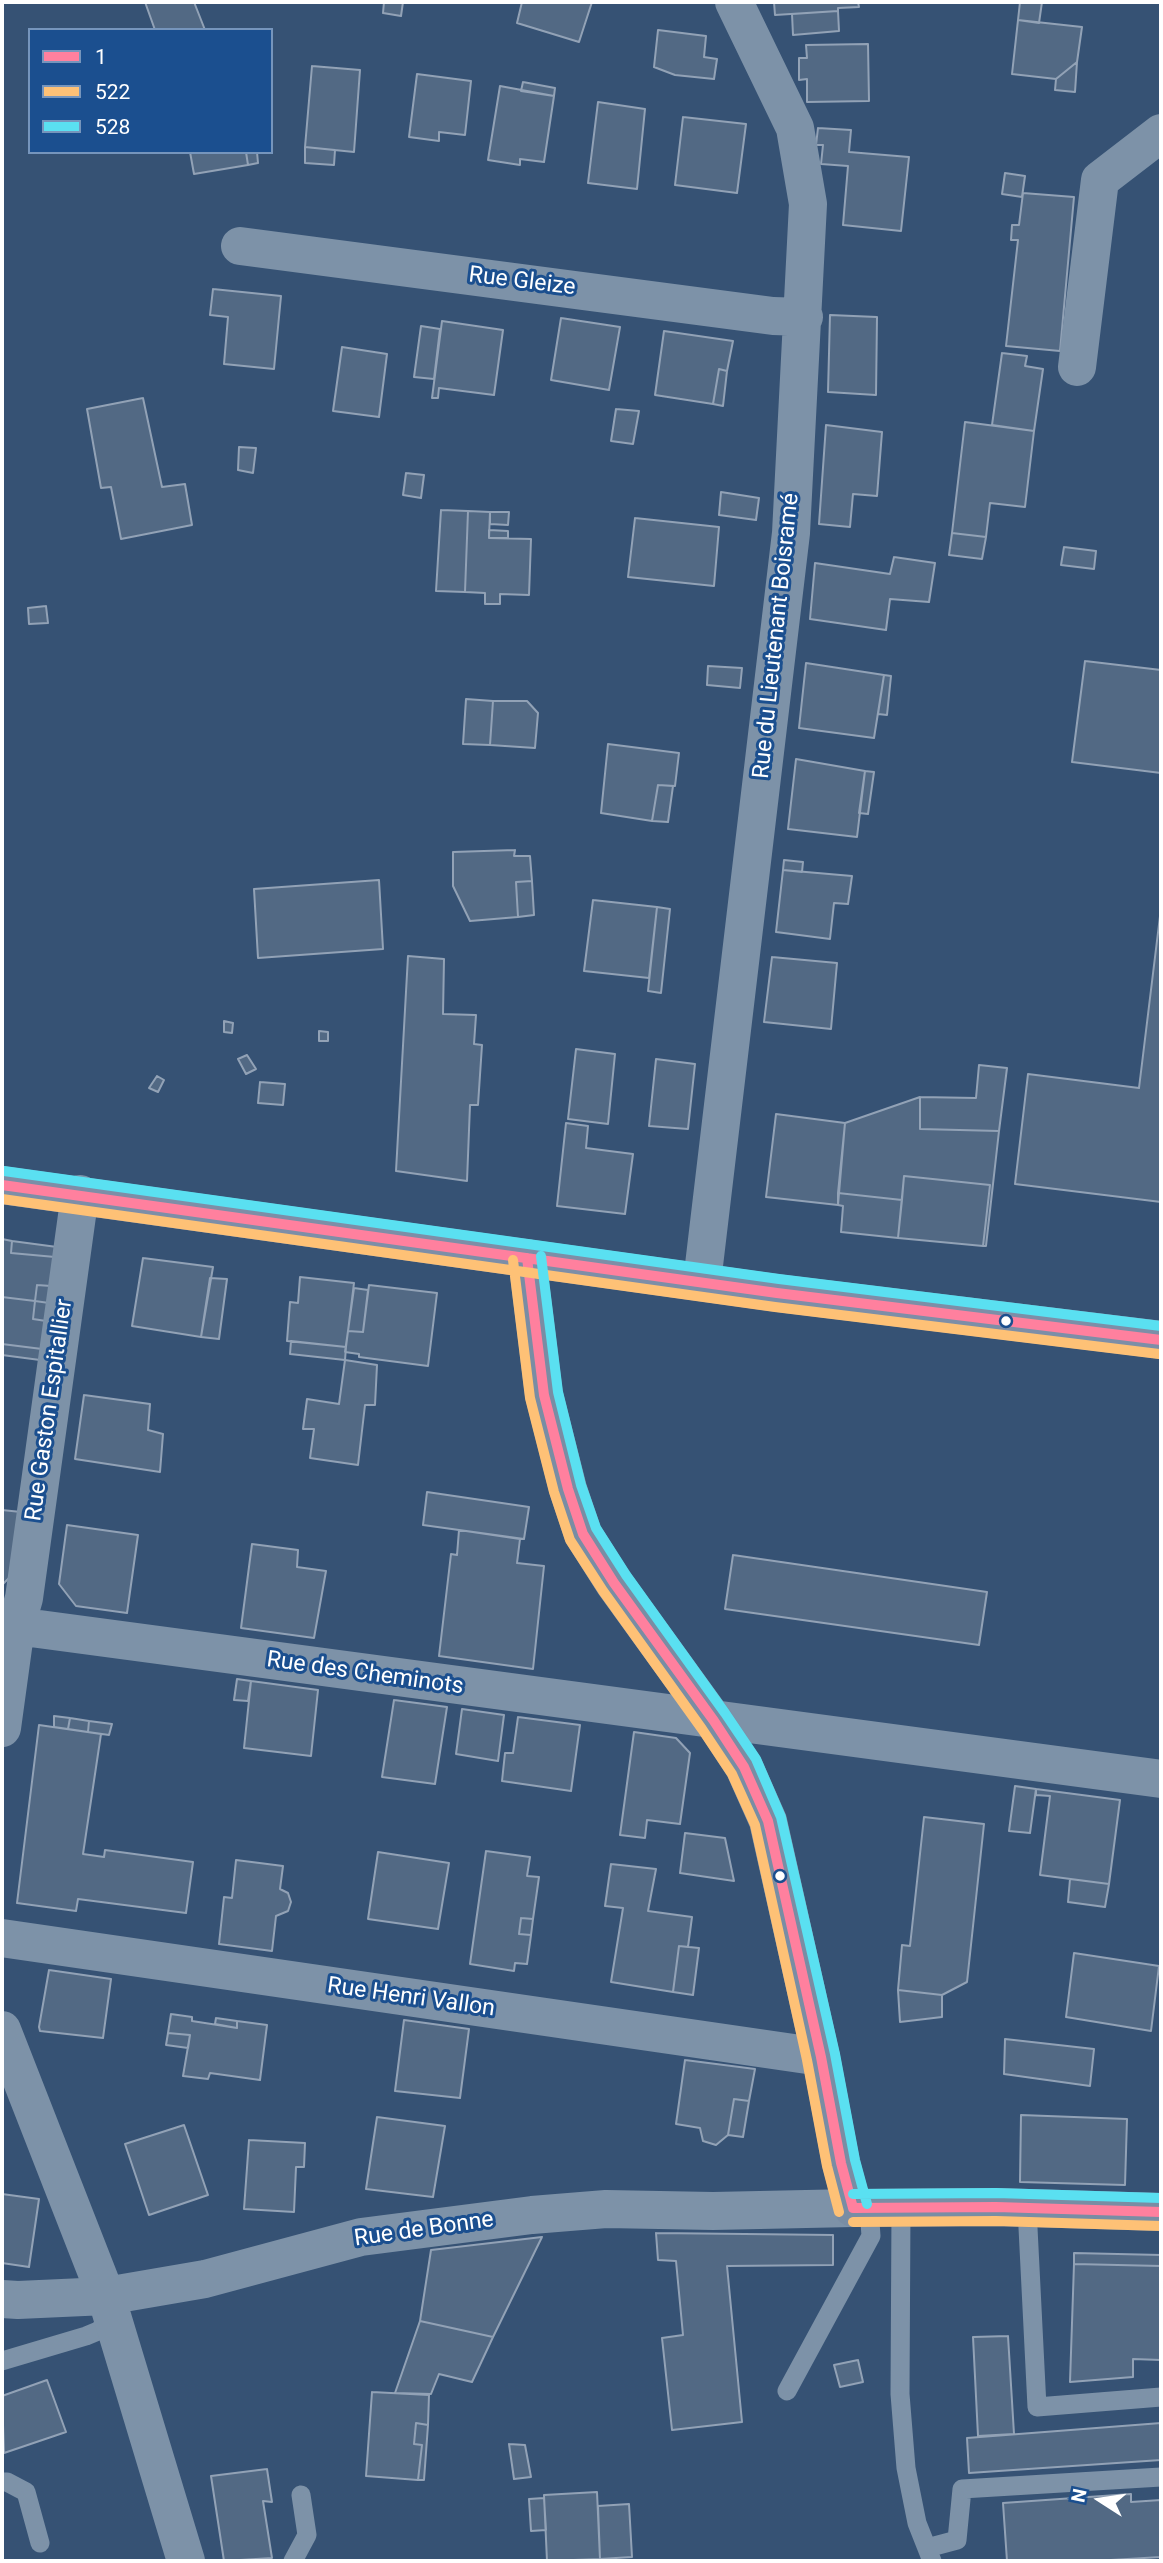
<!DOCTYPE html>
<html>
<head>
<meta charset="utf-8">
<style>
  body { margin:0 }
  #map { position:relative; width:1163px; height:2563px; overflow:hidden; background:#365274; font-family:Roboto,sans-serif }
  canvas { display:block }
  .frame { position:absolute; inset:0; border:4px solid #fff; pointer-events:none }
  .legend { position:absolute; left:28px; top:28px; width:245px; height:126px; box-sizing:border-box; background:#1b4f8f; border:2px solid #7695bc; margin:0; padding:9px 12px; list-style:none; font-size:21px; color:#fff }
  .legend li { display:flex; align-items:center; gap:14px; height:35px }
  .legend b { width:35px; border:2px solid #7695bc }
  .north { position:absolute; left:1065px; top:2465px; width:70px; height:70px; -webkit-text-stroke:5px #1b4f8f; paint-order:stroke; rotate:282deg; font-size:19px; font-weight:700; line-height:28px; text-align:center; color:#fff }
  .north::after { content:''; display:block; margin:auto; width:24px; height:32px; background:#fff; clip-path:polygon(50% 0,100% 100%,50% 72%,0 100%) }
</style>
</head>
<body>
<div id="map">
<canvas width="1163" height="2563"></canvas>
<div class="frame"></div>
<ul class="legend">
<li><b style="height:9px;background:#ff809e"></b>1</li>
<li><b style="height:9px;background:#fec176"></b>522</li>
<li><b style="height:9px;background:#5ae0f1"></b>528</li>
</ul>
<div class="north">N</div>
</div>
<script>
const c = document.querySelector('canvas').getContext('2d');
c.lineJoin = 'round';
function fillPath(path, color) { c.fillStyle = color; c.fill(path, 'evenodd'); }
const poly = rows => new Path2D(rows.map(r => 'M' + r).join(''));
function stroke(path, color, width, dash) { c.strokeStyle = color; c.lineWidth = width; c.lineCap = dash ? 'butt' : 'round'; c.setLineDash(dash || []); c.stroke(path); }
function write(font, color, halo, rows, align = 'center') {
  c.font = font + ' Roboto,sans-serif'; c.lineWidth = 6; c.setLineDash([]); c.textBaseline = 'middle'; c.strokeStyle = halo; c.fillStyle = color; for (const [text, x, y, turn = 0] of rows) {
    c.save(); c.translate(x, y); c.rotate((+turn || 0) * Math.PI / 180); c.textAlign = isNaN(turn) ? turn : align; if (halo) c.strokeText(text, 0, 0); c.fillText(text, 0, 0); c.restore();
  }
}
const building = poly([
  [145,2,194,2,205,30,155,30,145,2],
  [384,2,403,2,401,16,383,13,384,2],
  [522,2,592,2,579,42,517,23,522,2],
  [774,2,858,2,859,7,838,8,838,11,775,15,774,2],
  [1020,2,1042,2,1039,23,1018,20,1020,2],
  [838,11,839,31,793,35,792,14,838,11],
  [1018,20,1082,27,1077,62,1056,79,1012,74,1018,20],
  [658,30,706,36,704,57,717,59,714,79,675,75,654,67,658,30],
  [868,44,869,101,807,102,807,79,799,80,799,58,807,58,806,45,868,44],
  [1077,62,1075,92,1055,90,1056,79,1077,62],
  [312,66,360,70,354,152,305,147,312,66],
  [417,74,471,81,465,135,439,132,439,141,409,137,417,74],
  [523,82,555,88,554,96,521,91,523,82],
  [500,86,554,96,544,162,520,159,520,165,488,160,500,86],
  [598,102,645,109,637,189,588,183,598,102],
  [683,117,746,124,737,193,675,185,683,117],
  [818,128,851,130,849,152,909,157,901,231,843,225,848,166,821,164,823,145,816,145,818,128],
  [305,147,335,150,334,165,305,163,305,147],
  [190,152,246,152,248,165,194,174,190,152],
  [246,152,257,152,258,163,248,165,246,152],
  [1005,173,1025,176,1022,197,1002,194,1005,173],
  [1023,193,1074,197,1060,351,1006,346,1018,240,1011,240,1012,225,1019,225,1023,193],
  [213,289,281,296,274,369,224,364,228,317,210,315,213,289],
  [830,315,877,317,876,395,828,392,830,315],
  [561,318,620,327,609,390,551,380,561,318],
  [442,321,503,330,494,395,439,388,438,398,432,398,442,321],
  [421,326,440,329,434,379,414,377,421,326],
  [664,331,733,341,727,371,719,369,713,404,655,395,664,331],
  [342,347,387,354,379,417,333,411,342,347],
  [1002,353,1027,356,1025,366,1043,369,1034,431,992,425,1002,353],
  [719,369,727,371,723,406,713,404,719,369],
  [143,398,162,487,185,484,192,525,121,539,111,487,101,488,87,409,143,398],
  [616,409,639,411,633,444,611,441,616,409],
  [965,422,1034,431,1025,507,990,503,986,537,952,533,965,422],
  [826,425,882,432,877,496,853,494,850,527,819,524,826,425],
  [239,447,256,448,253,473,238,470,239,447],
  [406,473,424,475,421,498,403,495,406,473],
  [721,492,759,498,756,520,719,515,721,492],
  [441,510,468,511,465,592,436,591,441,510],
  [468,511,490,512,489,538,531,539,529,595,500,594,500,604,485,604,485,593,465,592,468,511],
  [490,512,509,512,508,525,490,524,490,512],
  [635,518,719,527,714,586,628,577,635,518],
  [489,530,508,531,508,538,489,538,489,530],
  [952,533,986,537,982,559,949,555,952,533],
  [1064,547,1096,551,1094,569,1061,565,1064,547],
  [894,557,935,563,929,602,890,599,886,630,810,619,815,563,890,574,894,557],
  [46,606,48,623,29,624,28,608,46,606],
  [1085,661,1161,670,1161,773,1072,762,1085,661],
  [806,663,884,675,874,738,799,728,806,663],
  [708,666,742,668,740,688,707,685,708,666],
  [884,675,891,676,887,715,878,714,884,675],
  [466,699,493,701,490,745,463,744,466,699],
  [493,701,527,701,538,713,535,748,490,745,493,701],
  [608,744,679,753,675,786,658,785,652,821,601,813,608,744],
  [796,759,865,771,857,837,788,829,796,759],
  [865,771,874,772,868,814,859,813,865,771],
  [658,785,673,786,668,822,652,821,658,785],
  [515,850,514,856,530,856,532,881,516,882,518,917,470,921,453,886,453,852,515,850],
  [784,860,803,862,802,872,783,870,784,860],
  [783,870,852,876,848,904,834,903,830,939,776,932,783,870],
  [379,880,383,949,258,958,254,889,379,880],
  [532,881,534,915,518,917,516,882,532,881],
  [593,900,657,907,649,978,584,971,593,900],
  [657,907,670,909,661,993,648,991,657,907],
  [1161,908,1161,1202,1015,1184,1028,1074,1139,1088,1161,908],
  [408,956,444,959,443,1014,476,1015,474,1044,482,1045,478,1105,470,1105,467,1181,396,1171,408,956],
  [772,957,837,963,831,1029,764,1022,772,957],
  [224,1021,233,1023,232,1033,224,1032,224,1021],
  [319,1031,328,1032,328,1041,319,1041,319,1031],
  [576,1049,615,1054,608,1124,568,1119,576,1049],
  [247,1055,256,1069,246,1074,238,1059,247,1055],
  [656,1059,695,1064,688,1129,649,1126,656,1059],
  [979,1065,1007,1068,999,1131,920,1129,920,1097,976,1098,979,1065],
  [157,1076,164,1080,158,1092,149,1088,157,1076],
  [260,1082,285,1084,283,1105,258,1103,260,1082],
  [920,1097,920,1129,999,1131,986,1246,983,1246,990,1185,904,1176,902,1200,838,1193,845,1123,920,1097],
  [776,1114,845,1123,838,1205,766,1197,776,1114],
  [566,1123,588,1126,586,1148,633,1154,625,1214,557,1206,566,1123],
  [904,1176,990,1185,983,1246,898,1238,904,1176],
  [838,1193,902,1200,898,1238,841,1232,843,1206,838,1205,838,1193],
  [2,1239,12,1241,11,1253,55,1257,51,1286,37,1285,35,1301,2,1297,2,1239],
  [12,1241,57,1247,55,1257,11,1253,12,1241],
  [143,1258,213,1267,201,1337,132,1326,143,1258],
  [300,1277,354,1283,346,1347,287,1341,290,1302,298,1303,300,1277],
  [210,1278,227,1279,219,1339,201,1337,210,1278],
  [37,1285,51,1286,49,1303,35,1301,37,1285],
  [369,1285,437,1293,428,1366,359,1357,359,1354,345,1352,348,1331,363,1332,369,1285],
  [354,1288,368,1290,363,1332,348,1331,354,1288],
  [2,1297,35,1301,33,1319,46,1321,42,1349,2,1344,2,1297],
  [35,1301,49,1303,46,1321,33,1319,35,1301],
  [291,1341,346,1347,345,1360,290,1354,291,1341],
  [2,1344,42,1349,40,1360,2,1355,2,1344],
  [345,1360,377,1365,375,1405,365,1405,358,1465,310,1458,314,1429,303,1429,307,1399,339,1404,345,1360],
  [84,1395,150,1404,148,1430,163,1434,160,1472,75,1459,84,1395],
  [427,1492,529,1507,524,1539,423,1525,427,1492],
  [2,1510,21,1512,13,1574,2,1585,2,1510],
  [67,1525,138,1535,127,1613,76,1606,59,1584,67,1525],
  [459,1530,520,1539,517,1563,544,1566,533,1669,439,1656,451,1554,457,1555,459,1530],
  [252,1544,298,1550,297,1567,326,1571,314,1638,241,1628,252,1544],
  [733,1555,987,1592,979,1645,725,1609,733,1555],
  [237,1679,251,1681,248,1701,234,1700,237,1679],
  [251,1681,318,1690,311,1756,244,1748,251,1681],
  [394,1700,447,1707,435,1784,382,1777,394,1700],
  [462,1709,504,1715,498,1761,456,1754,462,1709],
  [54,1716,70,1718,68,1729,54,1727,54,1716],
  [518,1717,580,1725,571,1791,502,1781,505,1753,513,1753,518,1717],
  [70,1718,89,1721,88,1732,68,1729,70,1718],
  [89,1721,112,1724,109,1735,88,1732,89,1721],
  [39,1725,101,1734,83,1854,104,1857,105,1850,193,1862,186,1913,78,1899,76,1911,17,1903,39,1725],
  [634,1732,676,1738,690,1753,680,1824,647,1820,645,1838,620,1835,634,1732],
  [1015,1786,1036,1789,1030,1833,1009,1831,1015,1786],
  [1036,1789,1120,1800,1109,1884,1040,1875,1050,1796,1036,1795,1036,1789],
  [924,1817,984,1824,967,1982,942,1995,898,1990,902,1945,910,1946,924,1817],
  [685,1833,725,1838,734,1881,680,1873,685,1833],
  [486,1851,530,1857,527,1876,539,1877,533,1919,521,1918,519,1934,531,1935,527,1964,515,1963,514,1971,470,1964,486,1851],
  [378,1852,449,1863,438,1929,368,1919,378,1852],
  [236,1860,283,1866,280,1889,288,1893,291,1902,288,1911,276,1916,272,1951,219,1944,224,1897,232,1898,236,1860],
  [611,1864,656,1869,648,1911,692,1917,688,1947,679,1946,673,1992,611,1982,623,1908,605,1906,611,1864],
  [1070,1879,1109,1884,1105,1907,1068,1902,1070,1879],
  [521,1918,533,1919,531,1935,519,1934,521,1918],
  [679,1946,699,1948,693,1995,673,1992,679,1946],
  [1074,1953,1159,1966,1151,2031,1066,2017,1074,1953],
  [49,1970,111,1979,103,2038,40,2031,39,2027,49,1970],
  [898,1990,942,1995,942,2017,900,2022,898,1990],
  [171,2014,192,2017,192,2021,237,2028,237,2021,267,2025,260,2080,210,2073,208,2079,183,2076,190,2035,168,2033,171,2014],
  [216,2018,237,2021,237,2028,215,2024,216,2018],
  [404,2020,469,2029,460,2098,395,2091,404,2020],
  [168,2033,190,2035,188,2048,166,2045,168,2033],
  [1005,2039,1094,2049,1090,2086,1004,2074,1005,2039],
  [685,2060,755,2069,749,2101,734,2099,728,2135,716,2145,703,2141,700,2128,676,2124,685,2060],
  [734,2099,749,2101,743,2137,728,2135,734,2099],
  [1021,2115,1127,2119,1125,2185,1020,2182,1021,2115],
  [377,2117,445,2126,433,2197,366,2189,377,2117],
  [184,2125,208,2195,149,2215,125,2144,184,2125],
  [249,2140,305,2143,304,2167,296,2167,294,2212,244,2209,249,2140],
  [2,2194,39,2199,29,2267,2,2263,2,2194],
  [656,2233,833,2235,833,2265,727,2266,742,2422,672,2430,662,2338,683,2335,676,2261,658,2260,656,2233],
  [542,2237,493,2337,420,2321,431,2250,542,2237],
  [1074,2253,1161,2255,1161,2266,1074,2264,1074,2253],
  [1074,2264,1161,2266,1161,2360,1133,2359,1133,2377,1070,2382,1074,2264],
  [420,2321,493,2337,472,2382,439,2374,431,2394,395,2393,420,2321],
  [1008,2336,1014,2434,978,2436,973,2337,1008,2336],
  [858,2360,863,2382,840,2387,834,2365,858,2360],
  [47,2380,66,2432,4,2453,2,2396,47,2380],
  [372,2392,429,2395,428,2425,416,2423,414,2444,422,2445,418,2480,366,2476,372,2392],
  [416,2423,428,2425,424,2480,418,2480,422,2445,414,2444,416,2423],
  [1161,2423,1161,2460,969,2473,967,2438,1161,2423],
  [509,2444,525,2445,531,2477,514,2479,509,2444],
  [267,2469,272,2502,263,2501,272,2558,224,2561,211,2476,267,2469],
  [597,2492,600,2559,547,2561,544,2495,597,2492],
  [1131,2494,1131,2502,1161,2500,1161,2557,1094,2561,1007,2561,1003,2503,1131,2494],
  [544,2498,546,2530,531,2531,529,2499,544,2498],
  [629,2504,632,2557,600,2559,598,2506,629,2504]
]);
const service = poly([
  [1027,2208,1037,2407,1161,2397],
  [901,2209,900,2394,906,2468,917,2523,932,2561],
  [2,2361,86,2336,98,2331,113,2319],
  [787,2391,871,2236,869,2208],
  [2,2482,7,2482,26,2492,40,2543],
  [927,2548,957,2540,962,2489,1161,2477],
  [293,2561,307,2535,301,2495]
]);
const minor = poly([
  [240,246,773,316,804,317],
  [1077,367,1100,180,1161,133],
  [702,1282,791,533,808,204,795,128,734,2],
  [2,1624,1161,1779],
  [2,1728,16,1626,24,1598,80,1194],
  [2,1938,821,2057],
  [2,2030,106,2296,186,2561],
  [2,2299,18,2300,106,2296,205,2279,361,2237,532,2215,606,2209,713,2211,853,2208]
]);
const secondary = poly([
  [527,1258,544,1395,568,1489,583,1534,614,1583,714,1721,744,1767,768,1821,821,2057,841,2163,853,2208,996,2207,1161,2212]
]);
const primary = poly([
  [2,1185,777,1293,1161,1340]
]);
const bus1 = poly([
  [2,1185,777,1293,1161,1340],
  [527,1258,544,1395,568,1489,583,1534,614,1583,714,1721,744,1767,768,1821,821,2057,841,2163,853,2208,996,2207,1161,2212]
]);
const bus2 = poly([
  [2,1199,775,1307,1159,1354],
  [513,1260,530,1398,554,1492,570,1540,603,1591,702,1729,732,1774,755,1825,807,2060,827,2166,839,2212],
  [853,2222,996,2221,1161,2226]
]);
const bus3 = poly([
  [4,1171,779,1279,1161,1326],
  [541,1256,558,1392,581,1485,596,1528,626,1575,725,1713,756,1759,781,1817,835,2054,855,2160,867,2204],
  [853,2194,996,2193,1161,2198]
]);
const markers = [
  [1006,1321,6,"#fff"],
  [780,1876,6,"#fff"]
];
const streetNames = [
  ["Rue Gleize",522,282,7],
  ["Rue du Lieutenant Boisramé",777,636,-84],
  ["Rue Gaston Espitallier",50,1410,-82],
  ["Rue des Cheminots",365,1674,8],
  ["Rue Henri Vallon",411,1998,8],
  ["Rue de Bonne",424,2230,-8]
];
fillPath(building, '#526984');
stroke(building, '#92a2b6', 2);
stroke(service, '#7d92a8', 19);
stroke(minor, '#7d92a8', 38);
stroke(secondary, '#798da4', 38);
stroke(primary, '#7d8ea7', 38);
stroke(bus1, '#ff809e', 10);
stroke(bus2, '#fec176', 10);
stroke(bus3, '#5ae0f1', 10);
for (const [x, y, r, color] of markers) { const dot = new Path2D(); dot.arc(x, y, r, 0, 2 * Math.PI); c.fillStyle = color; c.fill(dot); stroke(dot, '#1b4f8f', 2.5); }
write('23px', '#fff', '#1b4f8f', streetNames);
</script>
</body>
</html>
